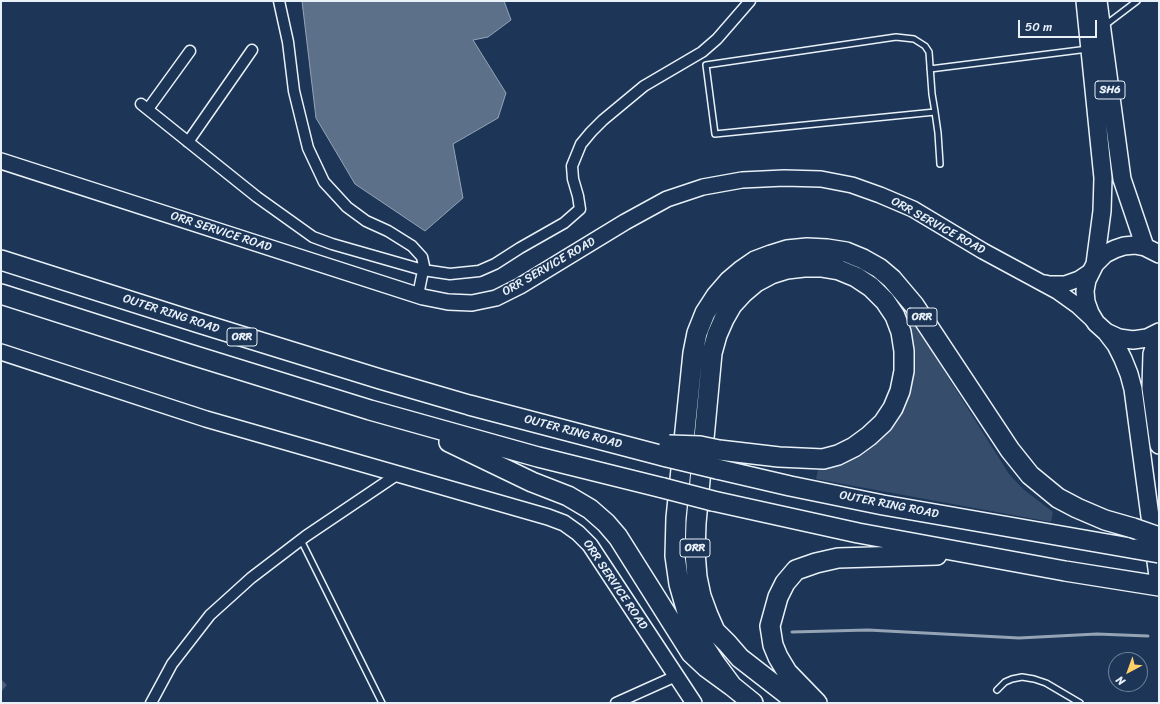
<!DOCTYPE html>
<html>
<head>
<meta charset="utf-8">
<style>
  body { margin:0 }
  #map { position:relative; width:1160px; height:704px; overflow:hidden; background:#1d3557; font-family:Sriracha,sans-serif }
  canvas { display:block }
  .frame { position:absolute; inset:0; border:2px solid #e8f1f8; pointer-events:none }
  .north { position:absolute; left:1108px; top:652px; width:40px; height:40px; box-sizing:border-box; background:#1d3557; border:1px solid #6e8097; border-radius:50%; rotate:221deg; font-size:11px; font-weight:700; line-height:16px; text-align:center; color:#e8f1f8 }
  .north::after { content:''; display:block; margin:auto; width:14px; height:18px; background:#ffd166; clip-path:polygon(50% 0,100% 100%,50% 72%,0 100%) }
  .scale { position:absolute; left:1018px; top:20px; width:79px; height:18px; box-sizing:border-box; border:2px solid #e8f1f8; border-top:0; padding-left:5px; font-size:12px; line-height:14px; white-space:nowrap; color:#e8f1f8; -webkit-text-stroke:3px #1d3557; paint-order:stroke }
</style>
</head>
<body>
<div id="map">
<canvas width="1160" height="704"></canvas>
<div class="frame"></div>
<div class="north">N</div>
<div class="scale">50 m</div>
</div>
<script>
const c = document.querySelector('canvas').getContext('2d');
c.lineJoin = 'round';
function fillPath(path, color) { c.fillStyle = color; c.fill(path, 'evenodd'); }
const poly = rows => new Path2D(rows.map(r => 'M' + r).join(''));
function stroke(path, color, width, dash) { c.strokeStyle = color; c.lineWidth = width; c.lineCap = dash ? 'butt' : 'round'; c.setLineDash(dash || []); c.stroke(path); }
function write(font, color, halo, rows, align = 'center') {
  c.font = font + ' Sriracha,sans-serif'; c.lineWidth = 3.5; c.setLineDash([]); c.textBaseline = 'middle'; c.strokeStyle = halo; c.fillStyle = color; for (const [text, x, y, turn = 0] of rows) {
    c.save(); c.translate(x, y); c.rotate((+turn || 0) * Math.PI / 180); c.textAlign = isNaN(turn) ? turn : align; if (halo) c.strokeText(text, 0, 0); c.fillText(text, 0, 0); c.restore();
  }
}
const green = poly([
  [902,304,1009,474,1023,489,1053,512,1051,522,816,479,818,470,846,463,862,455,879,442,892,428,902,413,909,392,898,306]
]);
const water = poly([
  [302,1,504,1,511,20,488,37,473,40,506,93,498,118,453,144,463,198,425,231,355,184,316,118,302,1]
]);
const stream = poly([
  [792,632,868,630,1019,638,1097,634,1148,636]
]);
const building = poly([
  [1,679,7,685,1,692,1,679]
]);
const service = poly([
  [1104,26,1137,1],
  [930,69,1088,49],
  [935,112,715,134,706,65,896,37,914,39,925,46,929,52,932,94,935,112,938,133,940,164],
  [301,540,382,703],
  [997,690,1005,682,1012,679,1022,677,1034,679,1046,683,1080,703]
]);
const minor = poly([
  [279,1,288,42,294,91,308,148,324,182,347,207,366,221,388,231,412,246,422,257,424,266,418,295],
  [141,104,257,197,313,237,332,244,423,270,450,274,479,271,495,264,520,248,564,223,580,209,578,196,573,179,572,166,581,144,591,132,603,120,644,86,702,52,717,39,750,1],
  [148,109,190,51],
  [188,142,252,50],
  [151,703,172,664,210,615,230,597,251,578,306,536,398,474],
  [616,703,676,676]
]);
const secondary = poly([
  [1,161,423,297,448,302,472,303,496,298,520,286,625,222,667,199,703,187,742,180,784,178,821,179,852,185,880,195,913,209,983,251,1057,291,1078,306,1093,320],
  [1045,283,1049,284,1065,284,1079,279,1091,271],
  [1,352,206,419,548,517,564,523,578,533,590,545,694,703]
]);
const primary = poly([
  [1085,1,1103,178,1102,211,1095,264],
  [1098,1,1122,179,1145,247],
  [1159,254,1145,247,1135,245,1124,246,1115,249,1105,254,1095,264,1087,280,1085,291,1086,302,1090,313,1096,323,1106,332,1116,345,1123,359,1129,374,1133,389,1159,584],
  [1106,332,1119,338,1133,340,1147,338,1159,332],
  [1159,333,1152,354,1151,388,1159,445]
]);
const motorway = poly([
  [1,260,199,323,380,379,469,405,667,457],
  [1,294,189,354,370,410,538,457,663,488],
  [449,442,532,482,568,496,590,509,606,523,618,537,691,653,706,667,732,686,753,703],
  [719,450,779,457,823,459,838,455,854,447,869,436,883,423,893,408,900,391,904,371,904,351,901,332,895,316,885,301,871,287,856,277,839,270,821,267,804,267,787,269,771,274,756,282,743,293,732,305,724,319,717,335,712,353,696,523,695,552,697,577,701,596,708,615,715,631,727,643,740,658,798,703],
  [717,469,790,486,883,505,1136,549],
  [713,501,858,533,1065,571,1159,586],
  [732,686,715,663,698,637,687,612,679,584,675,556,676,518,693,353,697,333,705,313,716,296,729,281,742,270,755,261,771,255,787,250,807,248,827,249,846,252,863,259,879,268,892,279,914,305,1010,450,1030,475,1058,498,1077,508,1105,520,1133,528],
  [817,703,787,672,778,657,773,645,770,626,778,597,785,583,796,570,816,563,838,558,937,555]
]);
const motorwayBridge = poly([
  [669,445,700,446,719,450],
  [667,457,717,469],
  [663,488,713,501],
  [1133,528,1159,537],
  [1136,549,1159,553]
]);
const shields = [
  [1110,90,30],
  [922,317,30],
  [242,337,30],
  [695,548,30]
];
const shieldNames = [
  ["SH6",1110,90],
  ["ORR",922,317],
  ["ORR",242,337],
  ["ORR",695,548]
];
const streetNames = [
  ["ORR SERVICE ROAD",938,226,29],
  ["ORR SERVICE ROAD",221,232,18],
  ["ORR SERVICE ROAD",549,267,-30],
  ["OUTER RING ROAD",171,314,18],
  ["OUTER RING ROAD",573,432,15],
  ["OUTER RING ROAD",889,505,11],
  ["ORR SERVICE ROAD",615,585,56]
];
fillPath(green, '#374d6c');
fillPath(water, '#5d7089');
stroke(water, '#95a4b5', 1);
stroke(stream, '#95a4b5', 3);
fillPath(building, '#495e7a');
stroke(building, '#334255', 1);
stroke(service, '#e8f1f8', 8);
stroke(minor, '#e8f1f8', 13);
stroke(secondary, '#e8f1f8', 18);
stroke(primary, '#e8f1f8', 20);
stroke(motorway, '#e8f1f8', 22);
stroke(service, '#1d3557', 5);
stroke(minor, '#1d3557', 10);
stroke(secondary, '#1d3557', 15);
stroke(primary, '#1d3557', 17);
stroke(motorway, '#1d3557', 19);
stroke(motorwayBridge, '#e8f1f8', 22, []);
stroke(motorwayBridge, '#1d3557', 19);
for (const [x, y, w] of shields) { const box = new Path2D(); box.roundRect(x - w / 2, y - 9, w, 18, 3); c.fillStyle = '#1d3557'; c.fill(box); stroke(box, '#e8f1f8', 1); }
write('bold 11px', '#e8f1f8', null, shieldNames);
write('12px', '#e8f1f8', '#1d3557', streetNames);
</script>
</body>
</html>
